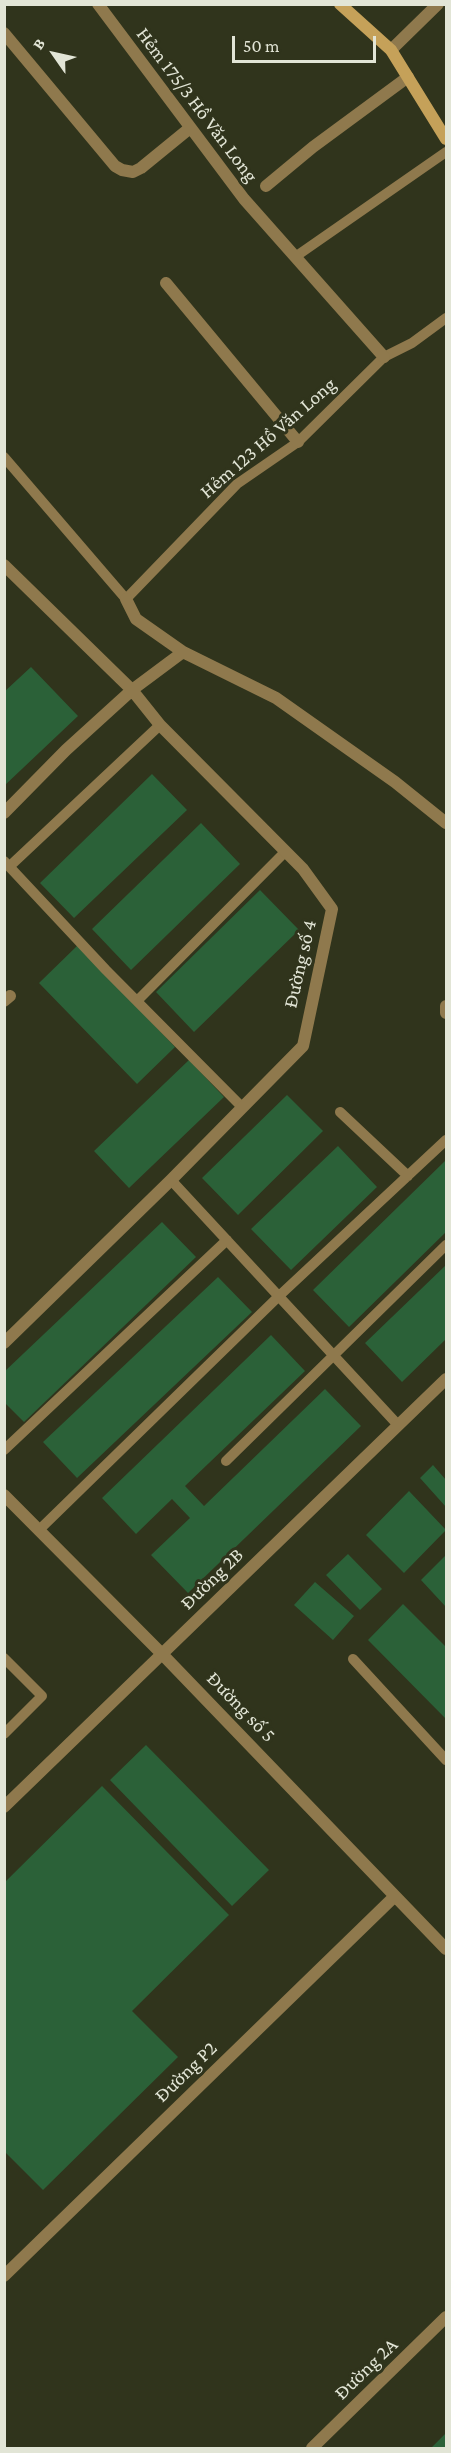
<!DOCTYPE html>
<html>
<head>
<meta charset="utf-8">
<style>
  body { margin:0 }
  #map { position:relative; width:451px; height:2453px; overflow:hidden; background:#30341c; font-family:"Crimson Pro",serif }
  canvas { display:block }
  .frame { position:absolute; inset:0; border:6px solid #e2e5d6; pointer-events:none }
  .north { position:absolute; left:24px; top:24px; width:60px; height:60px; -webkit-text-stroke:4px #30341c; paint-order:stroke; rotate:304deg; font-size:16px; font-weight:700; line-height:24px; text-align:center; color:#e2e5d6 }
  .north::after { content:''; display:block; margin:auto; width:21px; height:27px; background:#e2e5d6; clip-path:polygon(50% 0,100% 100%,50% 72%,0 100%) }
  .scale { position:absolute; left:232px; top:36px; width:144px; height:27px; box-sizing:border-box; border:3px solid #e2e5d6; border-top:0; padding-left:8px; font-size:18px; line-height:21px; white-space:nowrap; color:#e2e5d6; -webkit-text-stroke:4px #30341c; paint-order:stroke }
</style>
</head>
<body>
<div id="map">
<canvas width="451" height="2453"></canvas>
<div class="frame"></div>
<div class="north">B</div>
<div class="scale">50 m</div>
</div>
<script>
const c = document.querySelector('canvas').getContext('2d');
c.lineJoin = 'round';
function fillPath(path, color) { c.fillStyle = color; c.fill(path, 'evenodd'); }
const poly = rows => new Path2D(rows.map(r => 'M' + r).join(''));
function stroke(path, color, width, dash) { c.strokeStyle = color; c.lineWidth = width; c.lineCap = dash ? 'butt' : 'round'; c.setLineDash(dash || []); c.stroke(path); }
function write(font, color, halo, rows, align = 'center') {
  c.font = font + ' "Crimson Pro",serif'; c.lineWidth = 6; c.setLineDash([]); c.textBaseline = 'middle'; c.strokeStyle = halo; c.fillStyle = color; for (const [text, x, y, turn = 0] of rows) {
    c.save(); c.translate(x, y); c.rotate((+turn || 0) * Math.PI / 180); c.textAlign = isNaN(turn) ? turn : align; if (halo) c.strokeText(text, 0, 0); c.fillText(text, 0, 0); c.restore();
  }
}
const building = poly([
  [31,667,78,716,4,786,4,692],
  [152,774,187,810,74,918,40,883],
  [201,823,240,864,131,970,92,929],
  [260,890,299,930,194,1032,156,992],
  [78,945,175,1047,137,1084,39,983],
  [189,1060,224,1097,129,1188,94,1151],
  [287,1095,323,1131,238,1215,202,1178],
  [338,1146,377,1187,291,1270,251,1229],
  [446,1160,446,1232,349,1327,313,1290],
  [162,1222,196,1257,24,1422,4,1402,4,1372],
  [446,1265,446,1339,402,1382,365,1343],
  [218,1277,252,1312,77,1478,43,1442],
  [271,1335,305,1371,185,1486,204,1506,325,1389,361,1426,188,1593,151,1555,190,1518,172,1499,136,1534,102,1498],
  [433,1465,446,1480,446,1507,420,1478],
  [409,1491,446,1530,404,1573,366,1535],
  [348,1554,382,1589,360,1610,326,1575],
  [446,1555,446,1607,421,1580],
  [315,1582,354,1616,333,1640,294,1605],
  [403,1604,446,1647,446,1719,368,1640],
  [146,1745,269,1870,232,1906,110,1780],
  [102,1786,229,1915,132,2011,178,2057,43,2190,4,2151,4,1883],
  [446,2433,446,2448,431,2448]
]);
const lane = poly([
  [295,257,446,152],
  [4,457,126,599,237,484,298,442,384,357,412,343,446,318],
  [4,861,106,970,242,1107],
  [11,865,160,725],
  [138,1000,285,852],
  [340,1112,408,1176],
  [171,1180,398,1425],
  [4,1450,227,1240],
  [226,1461,446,1245],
  [39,1530,279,1296,446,1140],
  [4,1658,42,1696,4,1734],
  [353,1659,446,1760]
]);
const street = poly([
  [98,4,244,199,384,357],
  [4,33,115,166,122,170,133,172,141,168,190,128],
  [391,50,438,4],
  [266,186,313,147,408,77],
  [166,283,298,442],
  [4,565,132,690,160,725,303,869,332,909,303,1046,171,1180,4,1343],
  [126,599,136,619,183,652,276,698,395,782,446,823],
  [4,813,66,750,132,690,183,652],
  [4,1001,10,996],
  [446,1006,446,1013],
  [4,1495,163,1655,446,1949],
  [4,1807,446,1379],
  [4,2276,395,1896],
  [312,2448,446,2317]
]);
const secondary = poly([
  [340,4,391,50,446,139]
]);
const streetNames = [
  ["Hẻm 175/3 Hồ Văn Long",197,105,53],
  ["Hẻm 123 Hồ Văn Long",268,438,-41],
  ["Đường số 4",300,964,-77],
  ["Đường 2B",212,1579,-44],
  ["Đường số 5",241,1707,46],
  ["Đường P2",186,2072,-44],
  ["Đường 2A",366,2369,-44]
];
fillPath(building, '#2b6138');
stroke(lane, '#8f794d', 10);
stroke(street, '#8f794d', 12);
stroke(secondary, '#c5a159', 12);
write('20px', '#e2e5d6', '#30341c', streetNames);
</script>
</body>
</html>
